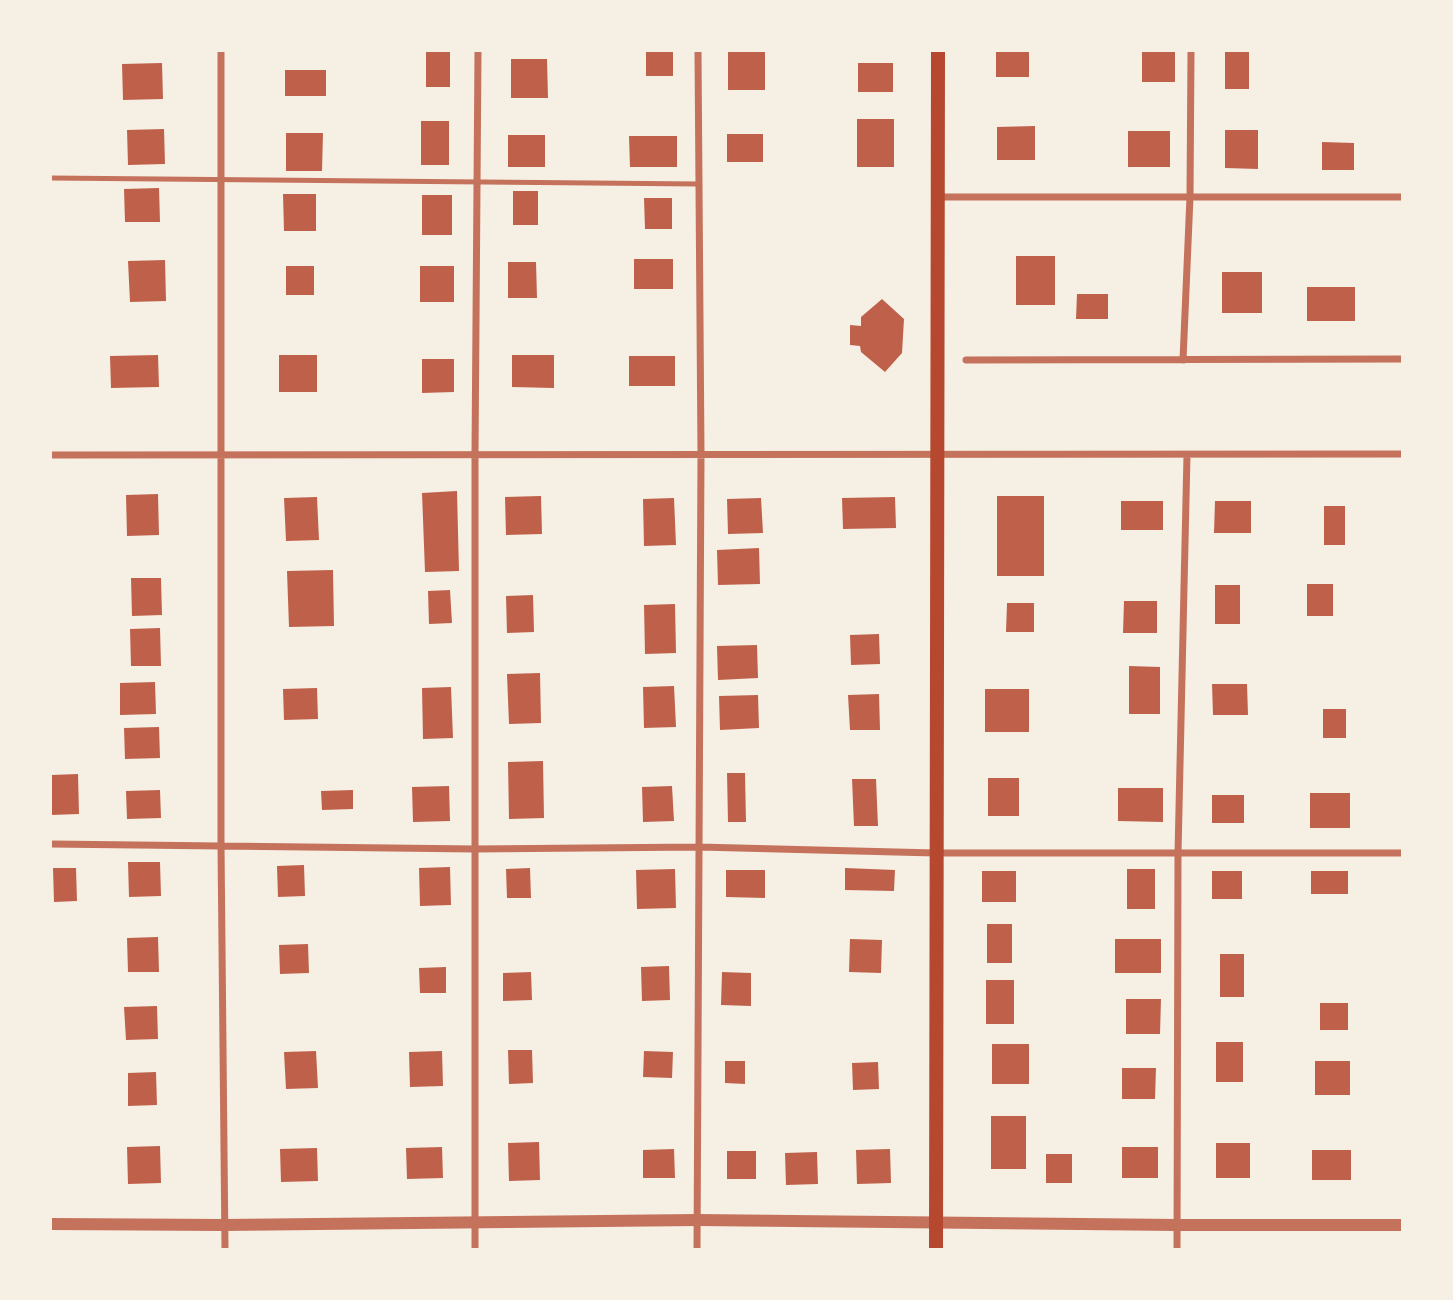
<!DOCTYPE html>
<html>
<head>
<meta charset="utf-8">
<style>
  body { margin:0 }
  #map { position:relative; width:1453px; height:1300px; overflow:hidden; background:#f6efe4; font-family:Georgia,serif }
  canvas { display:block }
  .frame { position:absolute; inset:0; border:52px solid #f6efe4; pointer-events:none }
</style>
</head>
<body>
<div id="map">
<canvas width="1453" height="1300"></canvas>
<div class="frame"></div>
</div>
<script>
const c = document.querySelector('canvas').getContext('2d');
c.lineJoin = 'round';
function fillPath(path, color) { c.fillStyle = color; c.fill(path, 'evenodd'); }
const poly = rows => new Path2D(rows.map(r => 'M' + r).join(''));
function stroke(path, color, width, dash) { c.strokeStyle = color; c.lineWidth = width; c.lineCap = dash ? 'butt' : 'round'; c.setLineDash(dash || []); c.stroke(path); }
const building = poly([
  [426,51,450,51,450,87,426,87],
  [646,51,673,51,673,76,646,76],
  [728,51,765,51,765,90,728,90],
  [996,51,1029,51,1029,77,996,77],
  [1142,51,1175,51,1175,82,1142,82],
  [1225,51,1249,52,1249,89,1225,89],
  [511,59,547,59,548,98,511,98],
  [162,63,163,99,123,100,122,64],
  [858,63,893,63,893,92,858,92],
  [285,70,326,70,326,96,285,96],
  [857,119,894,119,894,167,857,167],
  [421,121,449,121,449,165,421,165],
  [1035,126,1035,160,997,160,997,127],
  [164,129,165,164,128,165,127,130],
  [1225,130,1258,130,1258,169,1225,168],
  [1128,131,1170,131,1170,167,1128,167],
  [286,133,323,133,322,171,286,171],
  [727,134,763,134,763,162,727,162],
  [508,135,545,135,545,167,508,167],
  [629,136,677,136,677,167,630,167],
  [1322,142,1354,143,1354,170,1322,170],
  [159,188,160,222,125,222,124,189],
  [513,191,538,191,538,225,513,225],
  [283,194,316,194,316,231,284,231],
  [422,195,452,195,452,235,422,235],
  [644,198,672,198,672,229,645,229],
  [1016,256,1055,256,1055,305,1016,305],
  [634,259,673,259,673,289,634,289],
  [165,260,166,301,130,302,128,261],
  [508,262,536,262,537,298,508,298],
  [286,266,314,266,314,295,286,295],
  [420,266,454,266,454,302,420,302],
  [1222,272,1262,272,1262,313,1222,313],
  [1307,287,1355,287,1355,321,1307,321],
  [1077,294,1108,294,1108,319,1076,319],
  [882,299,904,319,902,353,885,372,861,352,860,346,850,345,850,325,861,326,861,317],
  [158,355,159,387,111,388,110,356],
  [279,355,317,355,317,392,279,392],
  [512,355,554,355,554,388,512,387],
  [629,356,675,356,675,386,629,386],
  [422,359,454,359,454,392,422,393],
  [457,491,459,571,425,572,422,493],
  [158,494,159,535,127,536,126,495],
  [541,496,542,534,506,535,505,497],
  [997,496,1044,496,1044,576,997,576],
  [317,497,319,540,286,541,284,498],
  [895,497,896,528,843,529,842,498],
  [674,498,676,545,644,546,643,499],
  [761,498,763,533,728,534,727,499],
  [1121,501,1163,501,1163,530,1121,530],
  [1215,501,1251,501,1251,533,1214,533],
  [1324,506,1345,506,1345,545,1324,545],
  [759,548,760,584,718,585,717,550],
  [333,570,334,626,289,627,287,571],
  [131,578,161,578,162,615,132,616],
  [1307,584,1333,584,1333,616,1307,616],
  [1215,585,1240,585,1240,624,1215,624],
  [450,590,452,623,429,624,428,591],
  [533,595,534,632,507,633,506,596],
  [1124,601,1157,601,1157,633,1123,633],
  [1007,603,1034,603,1034,632,1006,632],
  [675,604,676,653,645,654,644,605],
  [160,628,161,666,131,666,130,629],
  [879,634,880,664,851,665,850,635],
  [757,645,758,678,718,680,717,646],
  [1129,666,1160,667,1160,714,1129,714],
  [540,673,541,723,509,724,507,674],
  [155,682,156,714,120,715,120,683],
  [1212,684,1247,684,1248,715,1213,715],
  [674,686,676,727,644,728,643,687],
  [451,687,453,738,423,739,422,688],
  [317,688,318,719,284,720,283,689],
  [985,689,1029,689,1029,732,985,732],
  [879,694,880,730,850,730,848,695],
  [758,695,759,728,720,730,719,696],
  [1323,709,1346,709,1346,738,1323,738],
  [159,727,160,758,125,759,124,728],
  [543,761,544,818,509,819,508,762],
  [727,773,745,773,746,822,728,822],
  [78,774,79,814,51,815,51,775],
  [988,778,1019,778,1019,816,988,816],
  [852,779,876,779,878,826,854,826],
  [449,786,450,821,413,822,412,787],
  [672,786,674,821,643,822,642,787],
  [1118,788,1163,788,1163,822,1118,821],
  [160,790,161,818,127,819,126,791],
  [353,790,353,809,322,810,321,791],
  [1310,793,1350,793,1350,828,1310,828],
  [1212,795,1244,795,1244,823,1212,823],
  [128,862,160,862,161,896,129,897],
  [304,865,305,896,278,897,277,866],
  [450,867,451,905,420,906,419,868],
  [53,868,76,868,77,901,54,902],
  [530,868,531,898,507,898,506,869],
  [845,868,895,870,894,891,845,890],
  [675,869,676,908,637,909,636,870],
  [1127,869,1155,869,1155,909,1127,909],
  [726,870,765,870,765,898,726,897],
  [982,871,1016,871,1016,902,982,902],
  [1212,871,1242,871,1242,899,1212,899],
  [1311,871,1348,871,1348,894,1311,894],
  [987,924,1012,924,1012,963,987,963],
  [158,937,159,972,128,972,127,938],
  [850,939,882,940,881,973,849,972],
  [1115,939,1161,939,1161,973,1115,973],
  [308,944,309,973,280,974,279,945],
  [1220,954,1244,954,1244,997,1220,997],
  [669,966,670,1000,642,1001,641,967],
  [446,967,446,993,420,993,419,968],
  [531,972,532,1000,503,1001,503,973],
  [722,972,751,973,751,1006,721,1005],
  [986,980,1014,980,1014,1024,986,1024],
  [1126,999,1161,999,1160,1034,1126,1034],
  [1320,1003,1348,1003,1348,1030,1320,1030],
  [157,1006,158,1039,126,1040,124,1007],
  [1216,1042,1243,1042,1243,1082,1216,1082],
  [992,1044,1029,1044,1029,1084,992,1084],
  [508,1050,532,1050,533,1083,509,1084],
  [316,1051,318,1088,286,1089,284,1052],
  [442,1051,443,1086,410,1087,409,1052],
  [644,1051,673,1052,672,1078,643,1077],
  [725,1061,745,1061,745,1084,725,1083],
  [1315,1061,1350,1061,1350,1095,1315,1095],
  [878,1062,879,1089,853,1090,852,1063],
  [1122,1068,1156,1068,1155,1099,1122,1099],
  [156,1072,157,1105,128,1106,128,1073],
  [991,1116,1026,1116,1026,1169,991,1169],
  [539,1142,540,1180,509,1181,508,1143],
  [1216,1143,1250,1143,1250,1178,1216,1178],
  [160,1146,161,1183,128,1184,127,1147],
  [442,1147,443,1178,407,1179,406,1148],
  [1122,1147,1158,1147,1158,1178,1122,1178],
  [317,1148,318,1181,281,1182,280,1149],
  [674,1149,675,1178,643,1178,643,1150],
  [890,1149,891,1183,857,1184,856,1150],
  [1312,1150,1351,1150,1351,1180,1312,1180],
  [727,1151,756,1151,756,1179,727,1179],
  [817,1152,818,1184,786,1185,785,1153],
  [1046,1154,1072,1154,1072,1183,1046,1183]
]);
const service = poly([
  [51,178,699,184]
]);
const minor = poly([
  [221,51,221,845,225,1249],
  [939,197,1402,197],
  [966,360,1402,359],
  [1183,360,1190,197,1191,51],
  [51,455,1402,454],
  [51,844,475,849,699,847,935,853,1402,853],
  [475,1249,475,454,478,51],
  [697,1249,701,455,698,51],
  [1177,1249,1178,853,1187,455]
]);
const tertiary = poly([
  [51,1224,224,1225,697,1220,1176,1225,1402,1225]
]);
const secondary = poly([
  [936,1249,938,51]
]);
fillPath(building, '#bf614a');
stroke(service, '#c5725c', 5);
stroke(minor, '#c5725c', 7);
stroke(tertiary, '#c5725c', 12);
stroke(secondary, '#b5482f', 14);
</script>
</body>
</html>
